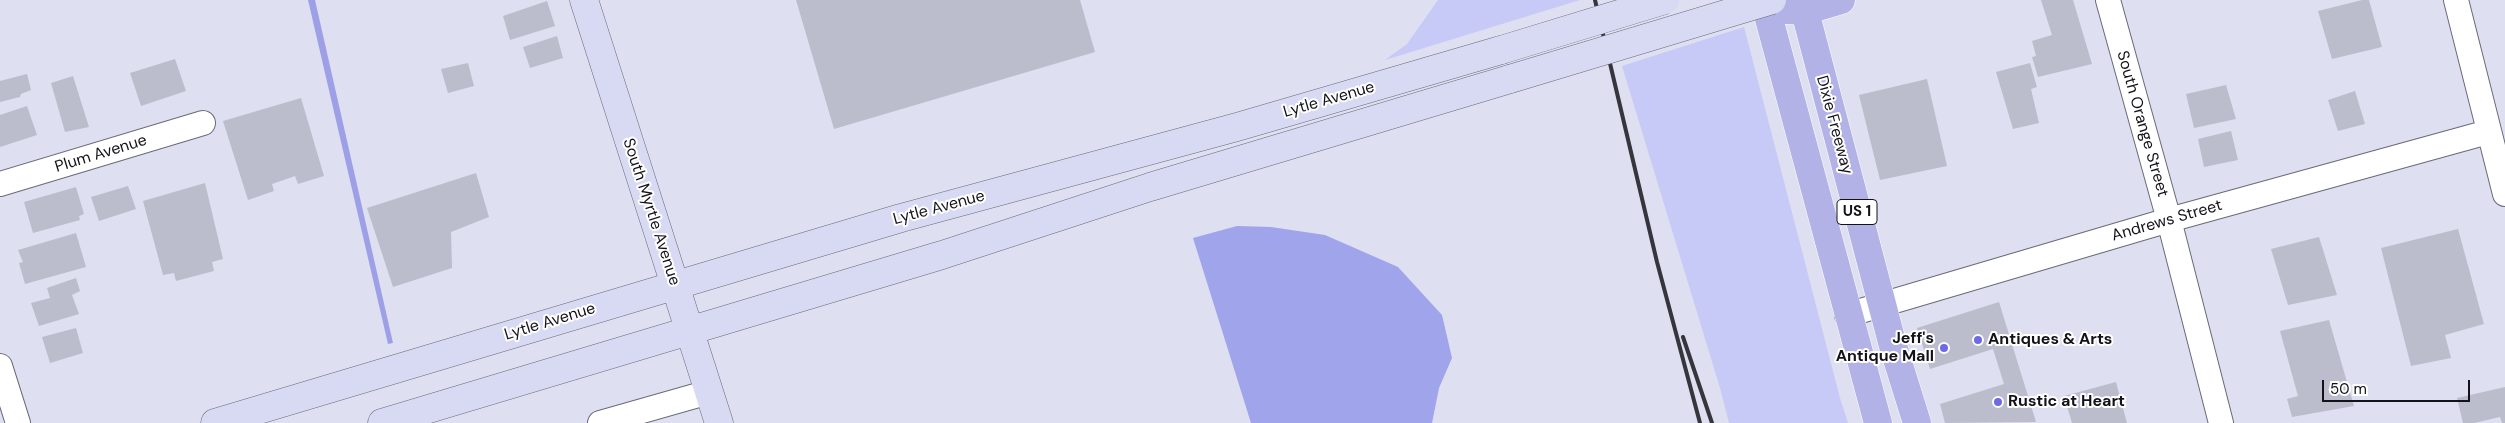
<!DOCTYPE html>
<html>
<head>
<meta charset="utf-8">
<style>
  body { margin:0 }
  #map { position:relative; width:2505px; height:423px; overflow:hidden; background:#dedff0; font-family:"DM Sans",sans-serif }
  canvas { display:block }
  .scale { position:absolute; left:2322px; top:380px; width:148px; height:22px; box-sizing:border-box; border:2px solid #121218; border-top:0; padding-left:6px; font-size:15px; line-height:18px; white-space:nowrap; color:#121218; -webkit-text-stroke:4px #fff; paint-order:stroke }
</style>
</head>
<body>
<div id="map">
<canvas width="2505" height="423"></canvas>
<div class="scale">50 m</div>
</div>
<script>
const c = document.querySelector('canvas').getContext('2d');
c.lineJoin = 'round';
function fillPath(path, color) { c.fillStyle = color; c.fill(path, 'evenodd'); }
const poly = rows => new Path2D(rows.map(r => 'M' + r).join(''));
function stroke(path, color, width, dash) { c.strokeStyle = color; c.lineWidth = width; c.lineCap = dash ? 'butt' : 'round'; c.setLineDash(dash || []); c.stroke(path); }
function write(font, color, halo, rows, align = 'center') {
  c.font = font + ' "DM Sans",sans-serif'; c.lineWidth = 4; c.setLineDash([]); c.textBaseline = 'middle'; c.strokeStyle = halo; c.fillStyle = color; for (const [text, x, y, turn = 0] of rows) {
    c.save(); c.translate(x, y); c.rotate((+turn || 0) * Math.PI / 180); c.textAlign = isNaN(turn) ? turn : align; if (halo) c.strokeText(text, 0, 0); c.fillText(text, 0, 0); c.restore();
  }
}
const green = poly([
  [1438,0,1580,0,1385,60,1407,44],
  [1744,27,1840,398,1848,423,1729,423,1720,388,1622,66]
]);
const forest = poly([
  [1237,226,1271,227,1325,235,1398,267,1442,315,1452,358,1439,388,1432,423,1251,423,1193,238]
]);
const water = poly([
  [308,0,315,0,393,343,388,344]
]);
const building = poly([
  [796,0,1080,0,1095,52,834,129],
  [2041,0,2073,0,2092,64,2038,77,2032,57,2036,56,2032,41,2052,35],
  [2362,0,2369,0,2382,47,2332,59,2318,11],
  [547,1,555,26,510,40,503,16],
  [557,36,563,58,530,68,523,47],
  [175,59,186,91,141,106,130,73],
  [468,63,474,86,448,93,441,69],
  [2030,63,2037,87,2031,89,2039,123,2013,129,1996,72],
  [27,74,31,90,21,94,20,97,0,102,0,81],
  [73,76,89,127,65,132,51,83],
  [1927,79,1947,166,1880,180,1859,95],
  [2226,85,2236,119,2194,128,2186,94],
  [2355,91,2365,124,2338,131,2328,100],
  [301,98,324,176,298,184,295,176,272,184,274,191,248,200,223,121],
  [27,106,37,135,0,147,0,115],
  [2231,131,2238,160,2204,167,2198,139],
  [476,173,489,217,451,232,452,268,393,287,367,208],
  [205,183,223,259,212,262,214,271,176,281,174,273,163,275,143,201],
  [128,186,136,209,99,221,91,197],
  [76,187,84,214,79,216,80,220,33,233,24,202],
  [2458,229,2484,324,2445,335,2451,358,2411,366,2381,248],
  [76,233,86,267,25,284,19,263,23,262,18,250],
  [2319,237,2337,295,2288,305,2271,249],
  [76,278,80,291,72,295,79,314,39,326,31,303,50,298,47,288],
  [1999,302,2036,422,1945,423,1940,404,2004,384,1993,349,1930,369,1917,328],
  [2329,320,2354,406,2292,417,2287,399,2298,396,2280,331],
  [76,328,83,353,50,363,42,337],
  [2116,382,2127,423,2072,423,2064,396],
  [2505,387,2505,423,2502,423,2500,417,2474,423,2463,423,2457,398]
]);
const street = poly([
  [2108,0,2169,220,2221,423],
  [2456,0,2505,194],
  [0,184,203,123],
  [1847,315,2169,220,2488,132],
  [0,366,18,423],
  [600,423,709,392]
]);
const secondary = poly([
  [584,0,719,423],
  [215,423,901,218,1237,127,1501,50],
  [382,423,942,255,1150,187,1510,79]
]);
const primary = poly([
  [1764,0,1878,423],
  [1802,0,1893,346,1917,423],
  [1787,10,1804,11,1841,0]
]);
const rail = poly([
  [1595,0,1657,262,1700,423],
  [1683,337,1712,423]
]);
const secondaryBridge = poly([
  [1501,50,1665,0],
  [1510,79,1772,0]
]);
const markers = [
  [1978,340,5,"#6f69e4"],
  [1944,348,5,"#6f69e4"],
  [1998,402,5,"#6f69e4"]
];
const shields = [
  [1857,212,40]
];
const shieldNames = [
  ["US 1",1857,212]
];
const streetNames = [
  ["Lytle Avenue",1329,100,-16],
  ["South Orange Street",2142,124,74],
  ["Dixie Freeway",1834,125,75],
  ["Plum Avenue",101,154,-17],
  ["Lytle Avenue",939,208,-15],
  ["South Myrtle Avenue",651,212,72],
  ["Andrews Street",2167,221,-16],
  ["Lytle Avenue",550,322,-17]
];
const poiNames = [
  ["Jeff's",1934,339,"right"],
  ["Antique Mall",1934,357,"right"],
  ["Antiques & Arts",1988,340],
  ["Rustic at Heart",2008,402]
];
fillPath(green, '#c7caf7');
fillPath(forest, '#a0a4ea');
fillPath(water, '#9da0e6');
fillPath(building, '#bbbdcd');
stroke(street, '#696a79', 26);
stroke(secondary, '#696a79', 29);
stroke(primary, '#fff', 29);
stroke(street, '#fff', 24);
stroke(secondary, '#d8d9f3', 28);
stroke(primary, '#b2b2e7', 28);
stroke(rail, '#35353d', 4);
stroke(secondaryBridge, '#696a79', 29, []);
stroke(secondaryBridge, '#d8d9f3', 28);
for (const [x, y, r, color] of markers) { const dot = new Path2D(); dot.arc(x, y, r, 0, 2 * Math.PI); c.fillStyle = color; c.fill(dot); stroke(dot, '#fff', 2); }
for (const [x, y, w] of shields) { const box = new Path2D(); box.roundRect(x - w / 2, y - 12.5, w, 25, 4); c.fillStyle = '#fff'; c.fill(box); stroke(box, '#121218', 1); }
write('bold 15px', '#121218', null, shieldNames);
write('16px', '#121218', '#fff', streetNames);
write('bold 16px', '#121218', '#fff', poiNames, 'left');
</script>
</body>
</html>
